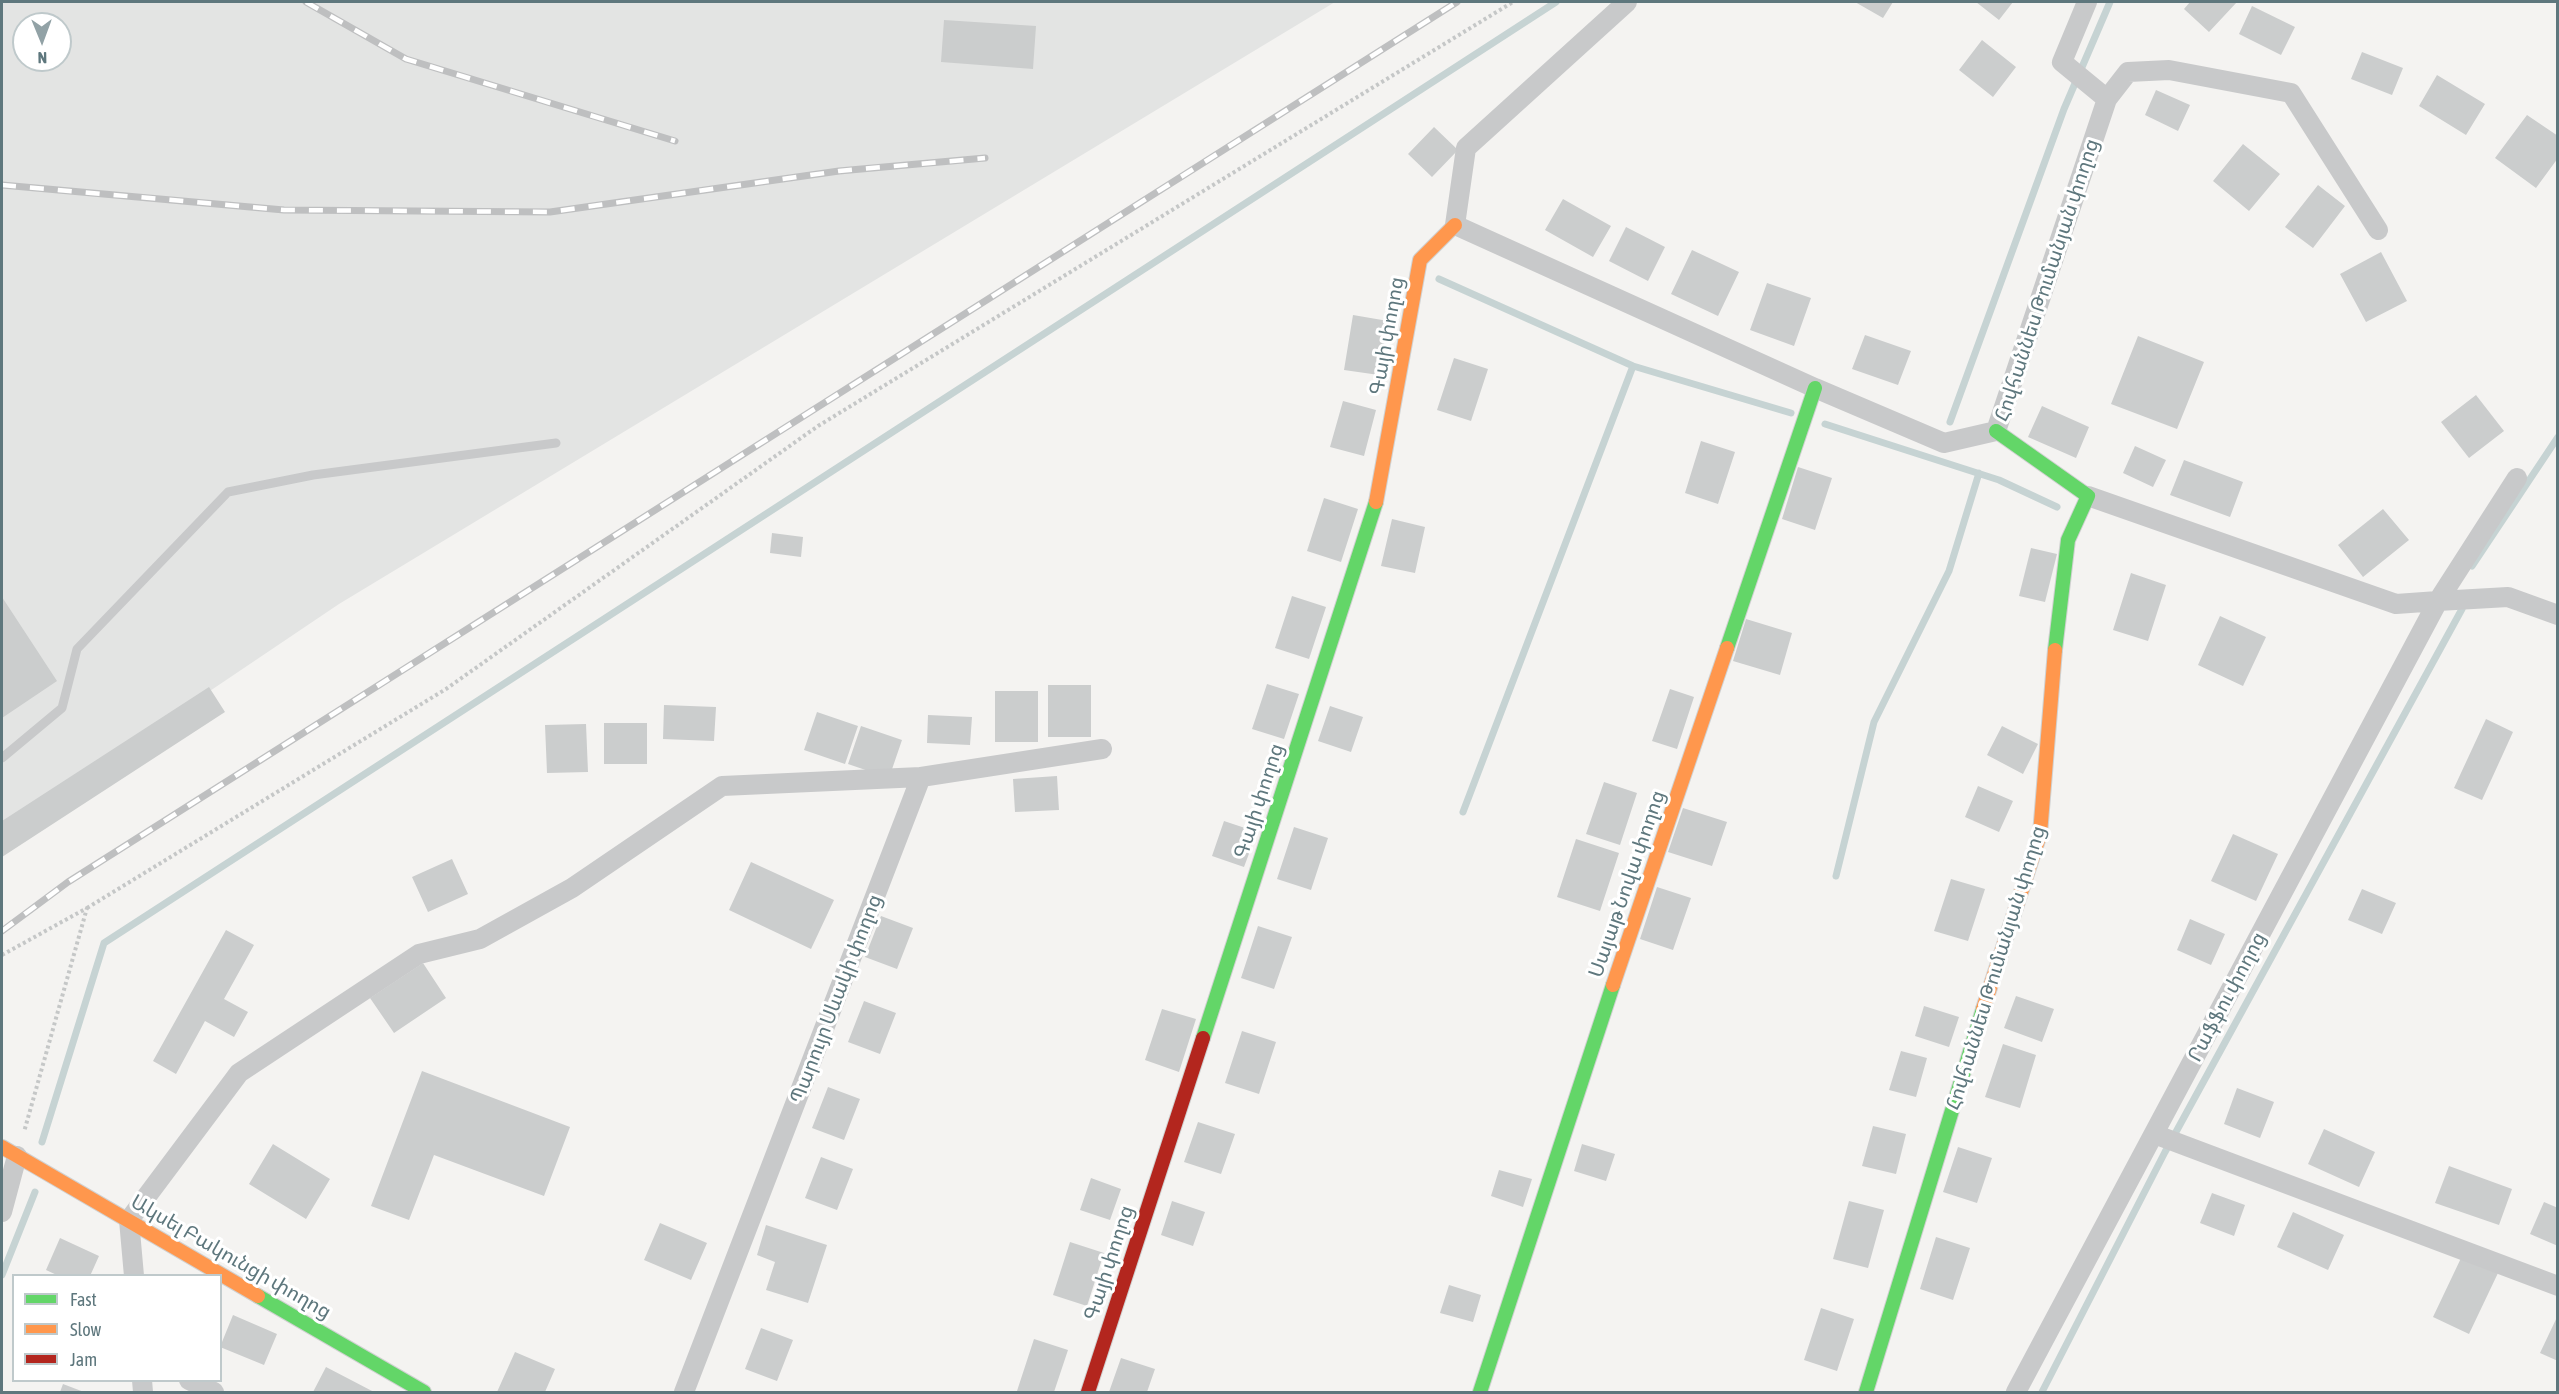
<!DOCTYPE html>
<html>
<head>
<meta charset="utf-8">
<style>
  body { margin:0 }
  #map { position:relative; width:2559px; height:1394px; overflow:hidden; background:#f4f3f1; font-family:"Asap Condensed",sans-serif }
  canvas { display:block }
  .frame { position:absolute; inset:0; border:3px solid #5e777d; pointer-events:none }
  .legend { position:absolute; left:12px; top:1274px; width:210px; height:108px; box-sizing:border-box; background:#fff; border:2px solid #bfc9cb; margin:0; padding:8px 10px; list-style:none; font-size:18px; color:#5e777d }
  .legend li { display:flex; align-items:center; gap:12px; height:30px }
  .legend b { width:30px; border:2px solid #bfc9cb }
  .north { position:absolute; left:12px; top:12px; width:60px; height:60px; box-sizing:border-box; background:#fff; border:2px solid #bfc9cb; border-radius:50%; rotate:179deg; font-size:16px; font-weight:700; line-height:24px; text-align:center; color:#5e777d }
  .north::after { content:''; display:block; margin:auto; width:21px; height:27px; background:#92a2a6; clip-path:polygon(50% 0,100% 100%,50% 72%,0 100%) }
</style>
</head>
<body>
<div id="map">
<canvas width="2559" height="1394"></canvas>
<div class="frame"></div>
<ul class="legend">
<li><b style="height:8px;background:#63d668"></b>Fast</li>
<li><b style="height:8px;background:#ff974d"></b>Slow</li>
<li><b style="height:8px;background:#b3261e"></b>Jam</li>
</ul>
<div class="north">N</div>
</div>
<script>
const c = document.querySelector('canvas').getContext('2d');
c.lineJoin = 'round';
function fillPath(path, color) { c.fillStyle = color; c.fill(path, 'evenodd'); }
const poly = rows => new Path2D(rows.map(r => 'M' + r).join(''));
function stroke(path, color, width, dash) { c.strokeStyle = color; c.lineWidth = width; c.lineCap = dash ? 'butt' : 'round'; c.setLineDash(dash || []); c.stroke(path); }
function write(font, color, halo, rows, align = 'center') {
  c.font = font + ' "Asap Condensed","Noto Sans Armenian",sans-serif'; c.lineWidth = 6; c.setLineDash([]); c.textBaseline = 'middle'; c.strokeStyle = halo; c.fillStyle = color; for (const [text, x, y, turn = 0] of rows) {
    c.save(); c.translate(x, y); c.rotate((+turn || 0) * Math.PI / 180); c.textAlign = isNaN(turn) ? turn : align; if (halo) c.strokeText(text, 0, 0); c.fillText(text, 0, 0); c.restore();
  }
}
const built = poly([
  [2,2,1335,2,339,604,2,831],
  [24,24,60,24,60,60,24,60]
]);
const stream = poly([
  [1439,279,1633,366,1791,413],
  [1950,422,2064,109,2110,2],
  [1825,424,1999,480,2057,507],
  [2472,566,2558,437],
  [1463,812,1633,366],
  [1836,876,1874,722,1949,571,1979,473],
  [42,1142,104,943,1556,2],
  [2,1275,35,1192],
  [2042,1392,2165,1152,2462,609]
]);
const building = poly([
  [1855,2,1893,2,1883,18],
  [1976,2,2013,2,1999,20],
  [2190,2,2237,2,2209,32,2184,9],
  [2252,6,2295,27,2281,55,2239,34],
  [944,20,1036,26,1033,69,941,62],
  [1982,40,2016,67,1993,97,1959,70],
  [2362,52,2403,68,2392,95,2351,79],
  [2437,75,2485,104,2466,135,2419,106],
  [2156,90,2190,105,2178,131,2145,115],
  [2527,115,2558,136,2558,158,2536,188,2495,158],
  [1434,127,1458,150,1432,177,1408,154],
  [2243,144,2280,174,2249,211,2213,181],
  [2318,185,2345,206,2313,248,2285,227],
  [1563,199,1611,226,1593,257,1545,230],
  [1626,227,1665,247,1648,281,1609,261],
  [1692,250,1739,272,1718,316,1671,294],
  [2381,252,2407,301,2366,322,2340,274],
  [1767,283,1811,298,1794,346,1750,330],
  [1353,315,1388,321,1379,375,1344,370],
  [1865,335,1911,351,1898,385,1852,369],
  [2138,336,2204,362,2177,429,2111,404],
  [1454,358,1488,369,1471,421,1437,410],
  [2476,395,2504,431,2469,458,2441,422],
  [1343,401,1376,410,1364,456,1330,447],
  [2042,406,2089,427,2076,458,2028,437],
  [1701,441,1735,452,1718,504,1685,493],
  [2135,446,2166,460,2153,487,2123,473],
  [2184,460,2243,482,2230,517,2170,495],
  [1798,467,1832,478,1815,530,1782,519],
  [1324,498,1358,509,1341,562,1307,551],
  [2383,509,2409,540,2363,577,2338,545],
  [1392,519,1425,527,1415,573,1381,566],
  [772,533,803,537,801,557,770,553],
  [2031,548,2057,554,2045,602,2019,596],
  [2131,573,2166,585,2148,641,2113,630],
  [1292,596,1326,607,1309,659,1275,648],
  [2,597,57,681,2,718],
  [2220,616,2266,637,2243,686,2198,665],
  [1746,619,1792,633,1780,675,1733,661],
  [1267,684,1299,694,1284,739,1252,729],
  [1048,685,1091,685,1091,737,1048,737],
  [209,687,225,712,2,857,2,821],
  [1670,689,1694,697,1677,749,1652,741],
  [995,691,1038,691,1038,742,995,742],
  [664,705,716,707,714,741,663,739],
  [1330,706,1363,717,1351,752,1318,741],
  [817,712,858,726,845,764,804,750],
  [928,715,972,717,970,745,927,743],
  [2486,719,2513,732,2482,800,2454,788],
  [604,723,647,723,647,764,604,764],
  [586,724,588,772,547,773,545,725],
  [861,726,902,740,889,778,848,764],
  [2002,726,2038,744,2023,774,1987,755],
  [1057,776,1059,810,1015,812,1013,779],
  [1604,782,1637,793,1620,845,1586,834],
  [1978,786,2013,801,1999,832,1965,817],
  [1683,808,1727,822,1712,866,1668,852],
  [1224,821,1257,832,1244,867,1212,856],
  [1294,827,1328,838,1311,890,1277,879],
  [2233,834,2278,854,2256,901,2211,881],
  [1576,839,1619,853,1600,911,1557,897],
  [452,859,468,894,428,912,412,877],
  [751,862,834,900,811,949,729,910],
  [1951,879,1985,889,1968,941,1934,931],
  [1657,887,1691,898,1673,950,1640,939],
  [2362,889,2396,903,2382,934,2348,920],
  [881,916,913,928,897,969,865,957],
  [2190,919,2225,934,2211,965,2177,950],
  [1258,926,1292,937,1274,989,1241,978],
  [226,930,254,945,224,999,248,1012,234,1037,205,1021,176,1074,153,1061],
  [423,963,446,998,394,1033,370,998],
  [2016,996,2054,1009,2042,1042,2004,1028],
  [864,1001,896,1013,880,1054,848,1042],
  [1924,1006,1959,1017,1949,1047,1915,1036],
  [1162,1009,1196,1019,1179,1072,1145,1060],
  [1242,1031,1276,1042,1259,1094,1225,1083],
  [2003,1044,2036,1055,2020,1108,1985,1097],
  [1901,1051,1927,1058,1916,1097,1889,1090],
  [422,1071,570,1127,544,1196,434,1155,409,1220,371,1206],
  [828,1087,860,1099,844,1140,812,1128],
  [2237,1088,2274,1102,2260,1138,2224,1124],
  [1198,1122,1235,1134,1221,1174,1184,1162],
  [1873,1126,1906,1134,1896,1174,1862,1166],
  [2324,1129,2375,1152,2359,1187,2308,1164],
  [273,1144,330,1179,306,1219,249,1184],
  [1582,1144,1615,1154,1606,1181,1574,1171],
  [1958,1147,1992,1158,1977,1203,1943,1192],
  [821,1157,853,1169,837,1210,805,1198],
  [2449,1166,2512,1189,2499,1225,2435,1203],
  [1499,1170,1532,1179,1523,1207,1491,1196],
  [1091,1178,1121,1189,1110,1220,1080,1210],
  [2212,1193,2245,1205,2234,1236,2200,1223],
  [1172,1201,1205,1212,1193,1246,1161,1235],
  [1849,1201,1884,1210,1868,1268,1833,1259],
  [2544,1202,2558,1208,2558,1246,2530,1234],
  [2293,1212,2344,1235,2328,1270,2277,1247],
  [660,1223,707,1243,691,1280,644,1260],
  [766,1225,827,1245,808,1303,766,1290,775,1262,757,1255],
  [1936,1237,1970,1248,1953,1300,1920,1289],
  [60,1238,99,1256,90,1276,59,1276,46,1270],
  [1070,1242,1104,1253,1087,1306,1053,1295],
  [2462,1256,2498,1273,2469,1334,2433,1317],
  [1449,1285,1481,1295,1473,1322,1440,1313],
  [1821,1308,1854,1319,1837,1371,1804,1360],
  [233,1315,277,1334,264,1365,220,1347],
  [2558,1315,2558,1361,2540,1353],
  [761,1328,793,1340,777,1381,745,1369],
  [1034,1339,1068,1350,1054,1392,1017,1391],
  [515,1352,555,1369,545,1392,497,1392],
  [1121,1358,1155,1369,1147,1392,1109,1392],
  [326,1367,374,1392,313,1392],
  [63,1384,84,1392,60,1392]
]);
const path = poly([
  [87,908,446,689,818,426,1513,2],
  [2,955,87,908,24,1132]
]);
const lane = poly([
  [2,758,62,708,77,649,228,492,313,475,556,443]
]);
const street = poly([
  [1627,2,1466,148,1455,225,1815,388,1944,443,1996,431,2107,99,2128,72,2169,70,2291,93,2378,230],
  [2087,2,2062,62,2107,99],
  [2088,496,2396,604,2438,601,2517,478],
  [2154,1134,2558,1286],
  [2,1212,17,1156],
  [134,1276,129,1220,239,1073,419,954,480,939,572,888,722,786,921,777],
  [142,1380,143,1392],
  [189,1380,214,1392],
  [684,1392,921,777,1102,749],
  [2016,1392,2438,601,2508,597,2558,615]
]);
const fast = poly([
  [1996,431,2088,496,2068,540,2055,650],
  [1727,648,1815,388],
  [1203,1038,1376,502],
  [258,1296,424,1392],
  [1480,1392,1613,985],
  [1866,1392,1983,1009]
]);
const slow = poly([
  [1376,502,1420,260,1455,225],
  [1613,985,1727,648],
  [1983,1009,2040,834,2055,650],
  [2,1147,258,1296]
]);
const jam = poly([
  [1088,1392,1203,1038]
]);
const rail = poly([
  [306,2,406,59,675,141],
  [2,185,284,210,550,212,839,171,985,158],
  [2,931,68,882,1457,2]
]);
const streetNames = [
  ["Հովհաննես Թումանյան փողոց",2047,280,-72],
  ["Գայի փողոց",1387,336,-80],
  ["Գայի փողոց",1259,801,-72],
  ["Սայաթ Նովա փողոց",1627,884,-71],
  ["Հովհաննես Թումանյան փողոց",1996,968,-73],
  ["Րաֆֆու փողոց",2227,997,-62],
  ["Պարույր Սևակի փողոց",836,999,-69],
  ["Ակսել Բակունցի փողոց",231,1257,30],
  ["Գայի փողոց",1109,1263,-72]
];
fillPath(built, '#e3e4e3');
stroke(stream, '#c6d3d3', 7);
fillPath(building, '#cbcdcd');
stroke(fast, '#d0d1d1', 16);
stroke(slow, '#d0d1d1', 16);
stroke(jam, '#d0d1d1', 16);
stroke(path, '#c5c7c7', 4, [3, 3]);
stroke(lane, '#c8c9ca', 9);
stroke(street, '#c8c9ca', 20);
stroke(fast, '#63d668', 14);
stroke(slow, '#ff974d', 14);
stroke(jam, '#b3261e', 14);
stroke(rail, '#bebfc0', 7);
stroke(rail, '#fff', 4.5, [14]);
write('20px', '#5e777d', '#fff', streetNames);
</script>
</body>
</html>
